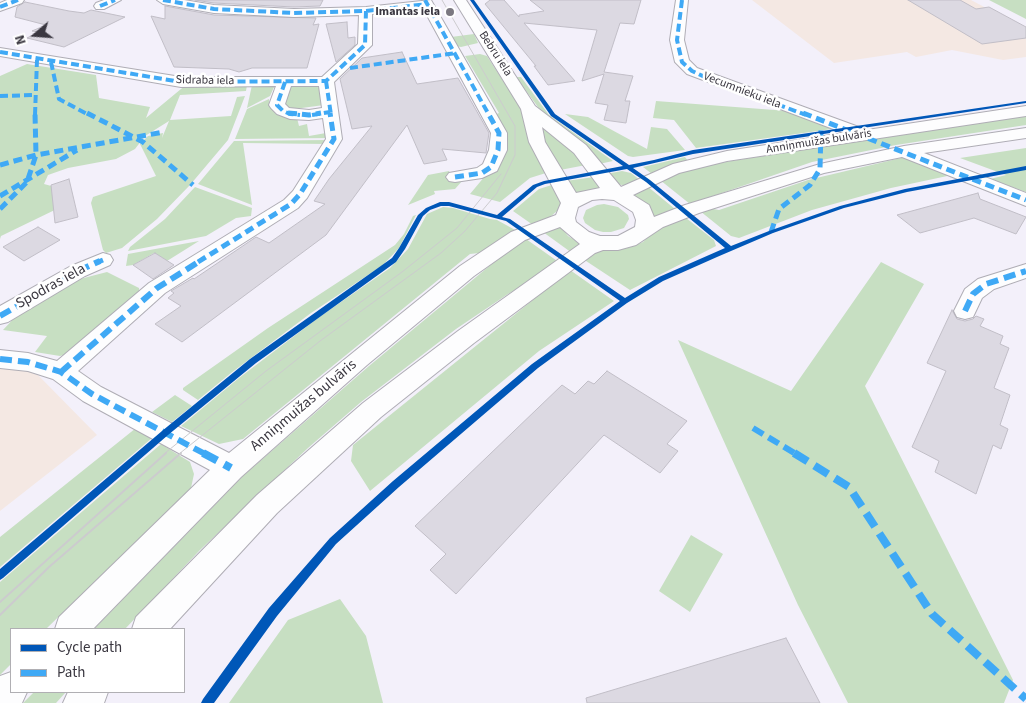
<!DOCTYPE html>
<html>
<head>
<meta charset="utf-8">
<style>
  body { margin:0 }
  #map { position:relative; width:1026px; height:703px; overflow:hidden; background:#f3f0fa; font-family:"Source Sans 3",sans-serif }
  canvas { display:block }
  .legend { position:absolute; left:10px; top:628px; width:175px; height:65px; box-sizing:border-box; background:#fff; border:1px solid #b0afb3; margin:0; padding:6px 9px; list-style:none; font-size:15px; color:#3a3740 }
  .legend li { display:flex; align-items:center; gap:10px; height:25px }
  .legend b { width:25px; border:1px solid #b0afb3 }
  .north { position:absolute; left:10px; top:10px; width:50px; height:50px; -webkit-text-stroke:4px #fff; paint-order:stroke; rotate:252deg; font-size:14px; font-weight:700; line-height:20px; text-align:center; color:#3a3740 }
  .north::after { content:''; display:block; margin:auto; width:18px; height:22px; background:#3a3740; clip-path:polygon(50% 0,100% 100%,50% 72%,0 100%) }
</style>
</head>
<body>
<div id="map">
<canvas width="1026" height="703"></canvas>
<ul class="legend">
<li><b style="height:6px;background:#0057b8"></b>Cycle path</li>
<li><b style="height:6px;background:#3fa9f5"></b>Path</li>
</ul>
<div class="north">N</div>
</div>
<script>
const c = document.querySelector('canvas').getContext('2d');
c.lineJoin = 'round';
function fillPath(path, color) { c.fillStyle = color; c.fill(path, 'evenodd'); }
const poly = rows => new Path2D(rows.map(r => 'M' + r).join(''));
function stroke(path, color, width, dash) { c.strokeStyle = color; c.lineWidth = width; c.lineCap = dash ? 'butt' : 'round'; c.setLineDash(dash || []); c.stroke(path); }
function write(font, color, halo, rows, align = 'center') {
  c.font = font + ' "Source Sans 3",sans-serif'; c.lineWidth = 5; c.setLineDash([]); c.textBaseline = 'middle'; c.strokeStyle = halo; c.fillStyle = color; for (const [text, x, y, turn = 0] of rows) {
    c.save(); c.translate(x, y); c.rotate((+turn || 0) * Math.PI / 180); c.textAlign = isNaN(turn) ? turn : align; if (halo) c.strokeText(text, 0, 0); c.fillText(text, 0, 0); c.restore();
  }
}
const education = poly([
  [752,0,971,0,1026,29,1026,57,1003,60,952,50,916,57,907,52,834,63],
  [0,367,21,369,38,375,97,435,0,511]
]);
const green = poly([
  [989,0,1026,0,1026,19],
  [474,34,478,43,461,47,456,46,451,37],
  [480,54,487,56,518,104,549,172,530,178,500,202,470,194,485,176,492,173,494,115,499,113,465,56],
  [27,64,96,75,99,98,150,107,146,118,187,84,247,85,246,91,180,95,170,120,231,116,237,97,245,96,228,140,190,185,157,219,122,248,106,253,103,250,91,203,93,197,156,176,140,144,148,136,163,133,162,138,169,121,145,136,135,149,116,159,68,168,48,175,44,184,55,187,63,206,1,236,0,239,0,76],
  [516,77,521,77,549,115,613,161,599,164,543,114],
  [252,85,275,85,270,96,247,108],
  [312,85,320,88,324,105,287,110,282,106,288,87],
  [269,99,270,106,276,114,286,118,297,118,299,126,307,124,309,136,326,133,329,138,235,139,247,109],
  [656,101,788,111,832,129,696,148,674,120,653,118],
  [565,114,588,117,647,149,651,127,667,129,685,150,633,157,628,156],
  [1026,116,1026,125,896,145,812,162,690,204,660,180,680,171,731,161],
  [539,121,567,143,586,165,560,170,545,146],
  [328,140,326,144,243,143,252,205,198,184,234,141],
  [1026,148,1026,192,990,179,1006,175,960,158],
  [685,157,688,161,652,174,643,167],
  [905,157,952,175,891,188,812,210,739,238,731,236,700,211,708,208,719,210,808,180],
  [449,171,452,179,463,180,455,189,434,191,435,194,408,205,428,175],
  [622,171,631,173,640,180,628,185,622,185,617,184,606,174],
  [594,177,602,188,576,194,566,181],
  [555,184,562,201,557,211,549,218,533,225,513,211,539,189],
  [647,186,675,209,654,217,646,204,632,195],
  [195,187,252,208,251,216,236,218,206,236,128,251,130,247,165,219],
  [604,204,618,207,628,215,629,219,624,228,611,232,603,232,595,230,585,223,583,218,586,210,597,205],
  [443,207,453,208,490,219,497,220,517,231,488,252,470,254,243,439,219,444,181,426,239,378,318,318,390,268,408,249,427,214],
  [416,215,399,248,383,265,311,313,231,373,198,400,183,390,183,388,268,328,395,245,404,234,413,216],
  [686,218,714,240,716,246,630,290,583,259,593,253,605,250,628,248,643,242,654,230],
  [561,227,568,236,581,244,572,253,543,232],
  [526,239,560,263,508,294,456,329,361,402,308,448,200,550,125,629,94,629,243,476,369,366,511,248],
  [199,241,167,261,154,253,133,265,126,266,128,254],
  [881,262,924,284,865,386,1013,680,1004,703,848,703,798,605,678,340,791,391],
  [570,270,614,301,539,351,370,491,351,461,353,445],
  [107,272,139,288,140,297,74,352,60,356,35,352,47,336,3,330,17,315,76,280],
  [175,395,192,406,172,422,152,412],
  [136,428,152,438,0,567,0,537],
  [161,444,190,462,194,474,191,488,46,629,11,629,11,664,0,675,0,582],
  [691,535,723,554,690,612,659,591],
  [340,599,366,636,383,703,229,703,288,620],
  [34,692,66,692,56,703,23,703]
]);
const building = poly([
  [195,0,323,0,320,6,294,7,214,3,195,0],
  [490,0,504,0,519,17,519,15,544,11,530,0,641,0,634,24,620,23,604,72,633,76,625,101,630,101,626,123,604,120,608,105,595,103,604,74,582,81,597,30,524,23,575,81,548,85,534,66,536,66,485,4,490,0],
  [908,0,960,0,976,9,989,7,1026,27,1026,38,982,44,908,0],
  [25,2,69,11,84,13,91,10,125,17,64,47,27,38,39,32,32,31,46,25,15,17,17,7,25,2],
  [165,6,214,15,316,18,313,25,319,24,307,68,252,68,239,72,229,69,174,67,151,16,165,19,165,6],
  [347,22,348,38,355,37,355,45,336,62,326,24,347,22],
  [402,52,417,84,458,78,489,133,486,153,442,149,447,160,424,164,407,125,326,235,182,342,155,324,181,306,168,298,174,293,171,291,193,278,194,279,256,237,269,243,325,204,314,201,329,179,372,126,352,129,340,79,362,58,402,52],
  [69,179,78,217,55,223,51,185,69,179],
  [978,193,980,199,1026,217,1016,234,974,218,920,233,897,215,978,193],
  [38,227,60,240,24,261,3,247,38,227],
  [155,253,174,265,153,279,133,265,155,253],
  [952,310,957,319,965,321,973,319,976,316,984,319,980,326,1003,336,1000,344,1009,348,994,388,1010,395,1000,425,1008,429,1001,449,993,445,976,494,935,472,939,461,912,447,946,371,927,363,952,310],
  [607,371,687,421,667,444,678,451,660,473,604,435,456,594,430,570,446,554,415,526,562,385,575,394,588,381,594,384,607,371],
  [786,638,820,703,587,703,586,698,786,638]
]);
const minor = poly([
  [7,0,24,0,22,3,0,11,0,3,7,0],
  [104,0,121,0,104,9,96,9,94,6,96,3,104,0],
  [157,0,184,0,214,5,294,9,366,7,431,0,507,133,507,150,497,171,482,178,455,182,449,181,446,177,449,173,477,168,483,164,489,150,491,133,423,8,372,14,372,45,334,82,342,139,307,198,298,208,165,293,78,371,101,387,229,453,460,266,511,232,556,215,561,203,529,142,521,109,454,0,466,0,535,106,586,145,621,187,673,164,727,151,844,133,687,74,675,62,670,40,676,0,688,0,684,40,689,60,697,68,867,130,1026,106,1026,116,727,161,679,173,633,195,649,205,654,217,685,205,820,164,904,146,1026,128,1026,138,924,153,1026,193,1026,206,902,157,824,173,699,213,663,227,636,245,618,250,603,250,595,253,474,343,381,417,277,513,170,629,132,629,136,617,257,495,363,403,458,331,580,244,560,227,525,240,474,276,367,365,241,477,93,629,55,629,59,617,210,470,83,401,53,379,28,371,0,368,0,350,28,353,57,361,149,283,284,200,293,191,326,139,323,118,309,120,290,119,277,114,271,108,269,105,276,86,181,87,0,56,0,48,181,77,322,77,358,44,359,15,294,17,214,13,163,4,157,0],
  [291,86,319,86,322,108,309,110,289,108,285,104,291,86],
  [542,127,574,153,600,188,576,193,545,142,542,127],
  [602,199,614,200,633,212,636,220,635,227,618,236,600,236,589,232,576,222,575,218,578,207,592,200,602,199],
  [103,253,110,255,113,260,110,265,85,276,8,322,0,324,0,306,71,266,103,253],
  [1026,264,1026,278,994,289,982,298,973,317,965,319,957,317,954,311,965,289,978,279,1026,264],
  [11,672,11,692,27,692,22,703,0,703,0,676,11,672],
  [68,692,108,692,104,703,63,703,68,692]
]);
const tramFar1 = poly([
  [164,454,266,371,402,272,457,228,501,174],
  [179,454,320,341,441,253,465,231,497,193,515,155,515,126,442,0]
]);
const tram = poly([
  [0,602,166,453],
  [0,615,49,567,181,453]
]);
const quietFar3 = poly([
  [163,0,214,9,294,13,366,11,428,4],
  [425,0,489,115],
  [682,0,677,40,682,62,692,71,707,78,806,115],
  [100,6,115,0],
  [0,7,18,0],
  [0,52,181,82,326,81,365,45,366,11],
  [51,62,59,99,89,115],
  [350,68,456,53],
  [326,81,331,115],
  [285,82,277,105,283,111,290,114,300,115],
  [0,96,34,95],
  [35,115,37,60],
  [312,115,330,112]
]);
const quietFar2 = poly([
  [87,113,143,142,193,185],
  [288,113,309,115,321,113],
  [803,113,1026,200],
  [0,165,36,155,164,132],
  [455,177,482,173,491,167,498,150,499,133,488,113],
  [0,196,77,150],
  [0,209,27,182,36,155,35,113],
  [771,232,779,209,810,185,820,169,821,129],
  [98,262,103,260],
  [198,262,291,204,300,194,334,139,330,113]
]);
const quietFar1 = poly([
  [965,311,973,294,986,284,1026,271],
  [0,316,78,271,100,261],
  [0,359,28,362,61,372,92,394,205,454],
  [61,372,157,288,200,261],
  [753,428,796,454]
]);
const quiet = poly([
  [203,453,231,468],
  [794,453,849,487,932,614,1026,699]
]);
const cycleway = poly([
  [470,0,474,0,555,114,629,165,654,160,693,150,1026,101,1026,103,693,154,633,168,650,180,731,246,769,231,840,206,905,189,1026,166,1026,170,907,192,844,208,773,233,717,257,663,281,627,303,538,368,399,487,336,544,277,616,214,703,201,703,203,699,269,608,330,538,393,481,532,364,620,301,506,221,449,206,441,206,430,210,423,216,405,249,396,262,256,363,168,435,3,578,0,580,0,569,162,431,250,359,392,258,399,248,418,215,426,208,440,202,449,202,497,215,533,185,544,181,623,166,551,116,470,0],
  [627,169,646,182,725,248,659,277,625,298,510,219,502,217,537,187,545,184,627,169]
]);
const markers = [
  [450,12,5,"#7b7881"]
];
const farPoinames = [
  ["Imantas iela",440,12]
];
const farStreetnames = [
  ["Bebru iela",495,54,57],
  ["Sidraba iela",205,81,1],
  ["Vecumnieku iela",742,91,21],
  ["Anniņmuižas bulvāris",819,142,-9]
];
const streetNames = [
  ["Spodras iela",51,287,-29],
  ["Anniņmuižas bulvāris",304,406,-40]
];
fillPath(education, '#f4e8e3');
fillPath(green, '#c7dfc2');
fillPath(building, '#dcd9e2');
stroke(building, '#c1bec7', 1);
stroke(minor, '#afadb5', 2);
fillPath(minor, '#fdfdfe');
stroke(tramFar1, '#cccbce', 1);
stroke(tram, '#cccbce', 2);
stroke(quietFar3, '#3fa9f5', 4, [8, 4]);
stroke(quietFar2, '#3fa9f5', 5, [9, 5]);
stroke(quietFar1, '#3fa9f5', 6, [12, 6]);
stroke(quiet, '#3fa9f5', 8, [16, 8]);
fillPath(cycleway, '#0057b8');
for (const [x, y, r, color] of markers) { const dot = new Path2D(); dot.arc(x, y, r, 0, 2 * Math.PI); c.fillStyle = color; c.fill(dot); stroke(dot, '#fff', 2); }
write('bold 12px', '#3a3740', '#fff', farPoinames, 'right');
write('12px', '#3a3740', '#fff', farStreetnames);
write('15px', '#3a3740', '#fff', streetNames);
</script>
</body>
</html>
